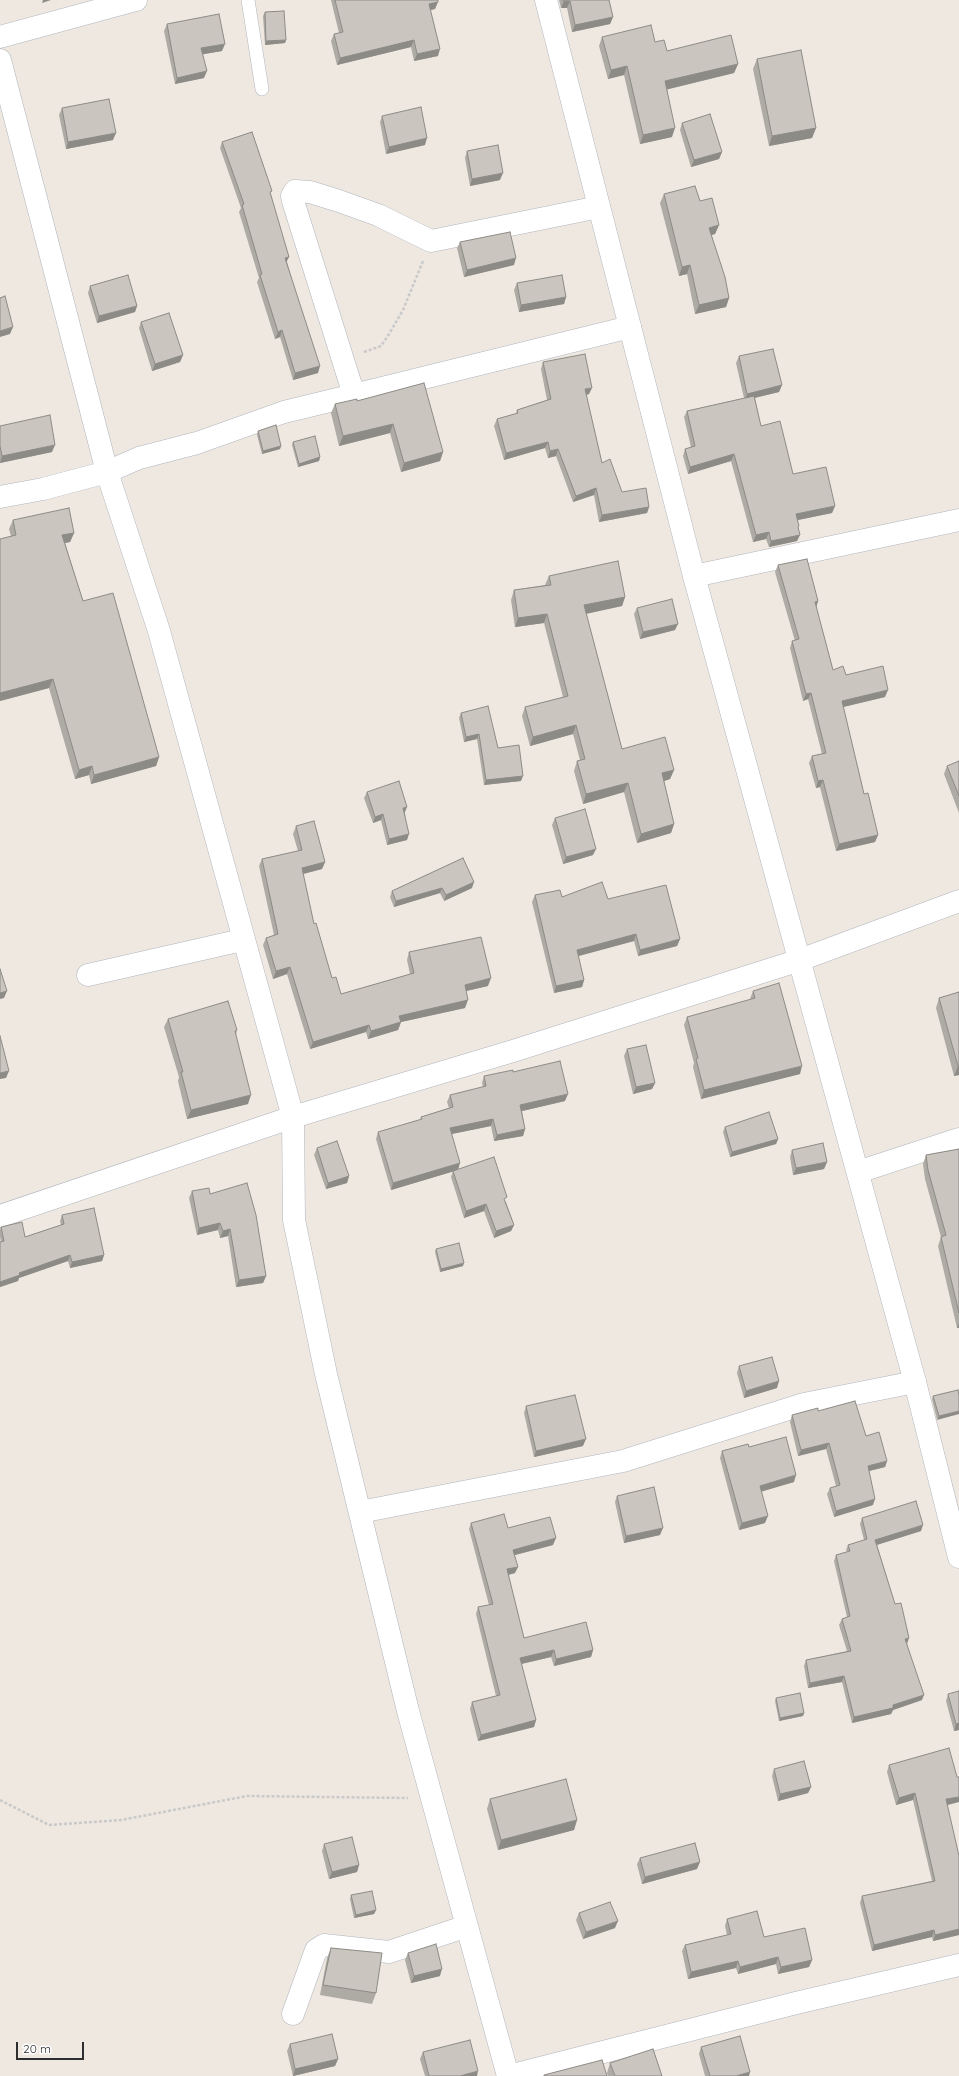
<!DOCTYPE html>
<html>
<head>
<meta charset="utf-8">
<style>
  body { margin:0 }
  #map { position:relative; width:959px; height:2076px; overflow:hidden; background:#eee8e1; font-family:Quicksand,sans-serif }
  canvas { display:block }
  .scale { position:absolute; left:16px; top:2042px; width:68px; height:18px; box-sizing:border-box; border:2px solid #2e2e2e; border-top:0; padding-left:5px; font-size:12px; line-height:14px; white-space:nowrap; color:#2e2e2e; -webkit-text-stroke:3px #fff; paint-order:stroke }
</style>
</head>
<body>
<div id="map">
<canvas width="959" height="2076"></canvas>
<div class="scale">20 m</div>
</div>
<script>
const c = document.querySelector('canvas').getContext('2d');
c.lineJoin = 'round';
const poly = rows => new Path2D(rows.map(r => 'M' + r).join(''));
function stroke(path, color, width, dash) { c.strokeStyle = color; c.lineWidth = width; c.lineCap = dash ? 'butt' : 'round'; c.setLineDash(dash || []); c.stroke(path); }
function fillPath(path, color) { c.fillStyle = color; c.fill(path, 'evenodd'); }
const path = poly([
  [364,352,381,346,389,334,403,310,423,261],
  [0,1800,49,1825,121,1820,247,1796,408,1798]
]);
const lane = poly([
  [248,0,262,89]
]);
const street = poly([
  [0,37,136,0],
  [0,60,107,472,159,631,293,1117,294,1220,326,1374,408,1711,508,2076],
  [354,395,630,327],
  [0,497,43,489,107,472,139,458,197,443,284,412,354,395,293,201,292,196,295,191,310,192,339,201,378,215,431,241,599,207],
  [694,576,959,520],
  [88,975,242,940],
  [858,1172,959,1139],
  [360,1512,623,1461,804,1404,915,1382],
  [293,2014,316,1950,324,1945,389,1952,467,1926],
  [509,2076,796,2003,959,1965]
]);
const secondary = poly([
  [546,0,694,576,915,1382,959,1557],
  [0,1216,293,1117,513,1051,800,960,959,901]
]);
const wall = poly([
  [331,0,438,0,435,9,430,10,438,56,414,61,411,47,337,65,331,41,334,34,339,33],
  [559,0,609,0,613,17,610,24,572,32,567,8,561,8],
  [265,12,286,40,285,43,265,45,263,16],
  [167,24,222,51,203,54,204,78,175,84,164,31],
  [602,37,655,42,667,51,738,64,734,73,667,89,672,137,640,144,624,75,608,79,599,46],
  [757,59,816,128,812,138,769,146,753,69],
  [62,108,113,140,66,149,59,115],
  [382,116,425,145,386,154,380,122],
  [682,123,722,152,719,159,691,167,680,130],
  [222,142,271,195,287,262,318,373,293,380,280,337,275,339,257,282,259,278,239,212,241,208,220,148],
  [467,151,500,180,470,186,465,158],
  [664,194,700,201,719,225,715,234,711,235,729,298,726,307,695,314,687,274,679,276,660,203],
  [460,242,514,265,464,277,457,248],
  [517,283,566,297,564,304,519,312,514,290],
  [90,286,137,306,135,312,97,323,88,293],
  [141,322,183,355,180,362,152,371,139,328],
  [739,356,782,385,779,392,755,398,761,426,793,474,835,506,832,513,798,520,798,529,797,541,769,547,766,539,753,542,731,461,688,474,683,456,685,449,691,447,684,417,687,411,744,398,736,363],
  [543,362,589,394,586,395,602,463,622,492,649,507,647,513,599,522,594,495,573,502,556,456,548,458,545,448,504,460,494,426,497,419,516,414,517,410,547,400,541,369],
  [357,401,443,452,440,461,401,472,390,433,339,446,331,413,335,404],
  [0,426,52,452,0,463],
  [258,431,281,446,280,449,262,454,257,435],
  [293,442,320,457,319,461,298,467,292,445],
  [13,520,74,533,70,542,65,543,83,601,159,757,156,766,91,784,89,775,75,779,49,688,0,701,0,539,11,536,9,529],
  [778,565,818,601,816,607,833,670,846,675,885,697,843,707,864,794,878,835,875,842,836,851,820,787,816,788,809,763,812,756,822,754,808,699,803,701,790,648,792,641,795,641,775,572],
  [549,576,625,597,622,606,586,614,622,749,674,770,670,779,664,781,674,824,671,833,637,843,624,792,583,804,574,771,577,761,580,760,573,734,530,746,522,716,525,707,563,697,544,623,515,627,511,600,514,590,545,585],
  [637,608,675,630,640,639,634,614],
  [461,713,498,748,521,781,484,785,477,739,464,742,459,718],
  [959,761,959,813,944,774,947,766],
  [367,792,405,812,407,840,387,845,381,820,373,823,364,798],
  [555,818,593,855,563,864,552,825],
  [296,826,325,862,322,869,303,874,314,924,332,978,341,994,410,974,407,960,409,952,488,986,466,991,465,1008,401,1022,398,1030,368,1039,366,1032,310,1049,287,974,273,979,263,945,266,938,274,935,259,866,262,859,298,851,293,834],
  [463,858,472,888,444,901,440,893,394,907,390,897,392,891],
  [535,895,608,899,680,939,677,946,638,956,634,941,578,956,584,980,582,987,554,993,532,902],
  [753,991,800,1074,701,1099,693,1067,694,1063,684,1025,687,1017,750,1000,750,999],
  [959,992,959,1075,954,1076,936,1008,939,998],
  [168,1019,237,1030,236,1035,248,1104,187,1119,178,1081,179,1077,164,1027],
  [627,1049,655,1083,652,1089,633,1094,624,1056],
  [513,1072,565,1101,522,1111,525,1129,523,1136,494,1141,491,1126,451,1134,458,1170,506,1202,514,1225,511,1231,494,1238,484,1211,464,1218,451,1177,453,1171,458,1170,391,1190,376,1139,378,1132,420,1120,421,1117,449,1108,447,1102,450,1095,483,1087,482,1083,484,1076],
  [725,1127,778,1139,776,1144,730,1157,723,1132],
  [317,1148,349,1176,347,1183,326,1189,314,1155],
  [959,1149,959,1328,957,1328,938,1246,941,1237,925,1179,923,1164,926,1155],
  [792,1150,827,1162,824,1169,793,1175,790,1157],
  [192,1191,210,1194,266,1276,263,1283,236,1287,228,1236,220,1238,218,1230,197,1235,189,1198],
  [62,1215,104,1255,102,1261,70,1268,68,1261,19,1278,18,1281,0,1287,0,1242,1,1242,0,1237,0,1230,1,1227,25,1237,61,1225,60,1221],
  [436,1249,463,1266,440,1272,435,1252],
  [739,1366,777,1388,744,1398,737,1373],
  [958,1390,937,1420,932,1399,933,1396],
  [526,1406,583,1446,534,1457,524,1413],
  [818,1411,866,1436,887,1461,885,1467,869,1471,873,1505,834,1517,827,1494,830,1488,836,1486,826,1449,798,1456,790,1422,792,1415],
  [749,1447,794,1482,761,1491,765,1523,739,1530,720,1458,722,1451],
  [617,1496,660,1535,624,1543,615,1502],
  [862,1518,921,1531,877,1545,907,1644,922,1700,893,1710,891,1714,852,1723,842,1682,808,1688,804,1666,806,1660,847,1651,839,1625,842,1619,847,1617,834,1561,836,1555,847,1552,846,1550,848,1545,864,1540,860,1524],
  [471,1523,508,1528,553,1545,515,1555,515,1573,508,1575,524,1638,593,1650,591,1657,554,1666,551,1657,521,1664,536,1720,534,1727,478,1741,470,1709,472,1702,496,1696,476,1614,478,1607,489,1605,469,1529],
  [948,1694,959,1730,954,1731,946,1701],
  [776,1698,804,1713,803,1716,779,1721,775,1701],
  [889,1765,947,1805,959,1935,933,1941,932,1937,872,1951,860,1903,862,1896,932,1881,913,1800,896,1805,887,1772],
  [774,1769,811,1787,808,1793,778,1801,772,1776],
  [490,1799,577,1820,574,1830,498,1850,487,1809],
  [324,1844,359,1865,357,1872,329,1879,322,1851],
  [640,1858,697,1869,642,1884,637,1864],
  [351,1895,376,1910,374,1914,354,1918,350,1899],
  [579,1913,615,1928,583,1939,576,1920],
  [727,1919,812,1960,809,1967,778,1974,776,1964,738,1974,736,1968,688,1979,682,1951,685,1945,727,1935,725,1926],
  [331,1948,376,1993,372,2004,320,1995,327,1958],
  [408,1953,440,1976,411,1983,405,1960],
  [290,2044,338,2059,335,2066,293,2076,287,2051],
  [701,2047,749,2076,705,2076,699,2054],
  [423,2052,477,2076,425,2076,420,2059],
  [610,2063,662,2076,608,2076,607,2073]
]);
const shadedWall = poly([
  [43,0,51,0,42,3],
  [564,1,570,1,567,8,561,8],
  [438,2,435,9,426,11,429,4],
  [613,17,610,24,572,32,575,25],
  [286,40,285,43,265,45,266,41],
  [414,40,411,47,337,65,340,58],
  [225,44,222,51,199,55,201,48],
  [440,49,438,56,414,61,417,54],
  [738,64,734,73,661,91,665,81],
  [627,66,624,75,608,79,611,70],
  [207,71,204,78,175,84,177,78],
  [675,128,672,137,640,144,643,135],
  [816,128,812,138,769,146,772,136],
  [116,133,113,140,66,149,68,142],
  [427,138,425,145,386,154,389,147],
  [722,152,719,159,691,167,694,160],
  [503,173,500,180,470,186,472,179],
  [719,225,715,234,705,237,709,228],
  [289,257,286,263,285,258],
  [516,258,514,265,464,277,467,270],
  [690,265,687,274,679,276,682,267],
  [566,297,564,304,519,312,521,305],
  [729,298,726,307,695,314,699,305],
  [137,306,135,312,97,323,99,316],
  [13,327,10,334,0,337,0,331],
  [282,330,280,337,275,339,278,332],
  [183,355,180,362,152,371,155,364],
  [320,366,318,373,293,380,295,373],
  [782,385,779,392,745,400,747,394],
  [592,388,589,394,582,396,585,389],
  [393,424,390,433,339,446,343,436],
  [548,442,545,448,504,460,506,453],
  [55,445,52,452,0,463,2,456],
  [281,446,280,449,262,454,263,451],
  [558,449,556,456,548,458,550,451],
  [443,452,440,461,401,472,404,463],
  [734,454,731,461,688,474,690,467],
  [320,457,319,461,298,467,299,464],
  [596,488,594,495,573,502,576,496],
  [835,506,832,513,793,521,796,514],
  [649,507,647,513,599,522,602,515],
  [769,532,766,539,753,542,756,535],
  [74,533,70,542,59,544,62,535],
  [800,535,797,541,769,547,771,541],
  [625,597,622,606,580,615,584,605],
  [818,601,816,608,815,602],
  [547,614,544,623,515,627,518,618],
  [678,624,675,630,640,639,643,632],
  [53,679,49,688,0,701,0,693],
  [888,690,885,697,839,708,842,701],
  [811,693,808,699,803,701,806,694],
  [576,725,573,734,530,746,533,737],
  [479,734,477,739,464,742,466,737],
  [159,757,156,766,91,784,94,775],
  [92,766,89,775,75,779,79,770],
  [674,770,670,779,658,783,662,773],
  [523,776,521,781,484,785,486,780],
  [823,780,820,787,816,788,818,781],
  [628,783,624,792,583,804,586,794],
  [407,807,405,812,401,813,403,808],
  [383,814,381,820,373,823,375,817],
  [674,824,671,833,637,843,641,834],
  [409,834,407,840,387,845,389,839],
  [878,835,875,842,836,851,839,844],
  [596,849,593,855,563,864,566,857],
  [325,862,322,869,299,875,302,868],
  [474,882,472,888,444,901,446,895],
  [442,888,440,893,394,907,396,901],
  [636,934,634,941,575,957,577,950],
  [680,939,677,946,638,956,640,950],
  [290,967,287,974,273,979,276,971],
  [491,978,488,986,462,992,465,985],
  [584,980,582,987,554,993,556,986],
  [7,991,4,998,0,999,0,993],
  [468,1000,465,1008,401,1022,398,1030,368,1039,371,1031,399,1016],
  [369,1025,366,1032,310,1049,313,1042],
  [802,1066,800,1074,701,1099,704,1090],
  [958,1066,959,1066,959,1075,954,1076],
  [9,1071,6,1078,0,1079,0,1073],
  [655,1083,652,1089,633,1094,636,1087],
  [568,1094,565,1101,518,1112,520,1105],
  [251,1095,248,1104,187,1119,191,1110],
  [493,1119,491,1126,447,1135,450,1128],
  [525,1129,523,1136,494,1141,497,1135],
  [778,1139,776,1144,730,1157,732,1152],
  [827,1162,824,1169,793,1175,796,1168],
  [460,1163,458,1170,391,1190,393,1183],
  [349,1176,347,1183,326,1189,328,1183],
  [486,1204,484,1211,464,1218,466,1211],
  [220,1223,218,1230,197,1235,199,1228],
  [514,1225,511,1231,494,1238,496,1231],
  [230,1229,228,1236,220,1238,223,1231],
  [70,1255,68,1261,19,1278,18,1281,0,1287,0,1282,19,1273],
  [104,1255,102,1261,70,1268,72,1262],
  [464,1263,463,1266,440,1272,441,1269],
  [266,1276,263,1283,236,1287,239,1280],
  [959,1323,959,1328,957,1328],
  [779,1381,777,1388,744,1398,746,1391],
  [959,1411,959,1414,937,1420,939,1416],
  [586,1439,583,1446,534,1457,536,1451],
  [829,1443,826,1449,798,1456,801,1450],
  [887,1461,885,1467,865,1472,868,1466],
  [796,1475,794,1482,757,1493,760,1486],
  [875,1499,873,1505,834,1517,836,1511],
  [768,1516,765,1523,739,1530,742,1523],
  [923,1525,921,1531,873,1546,875,1540],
  [663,1528,660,1535,624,1543,626,1536],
  [556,1538,553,1545,511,1556,513,1550],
  [518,1567,515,1573,504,1576,507,1569],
  [909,1638,907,1644,905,1639],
  [554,1650,551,1657,517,1665,520,1658],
  [593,1650,591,1657,554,1666,556,1659],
  [844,1676,842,1682,808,1688,810,1683],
  [924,1695,922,1700,893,1710,891,1714,852,1723,854,1717],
  [804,1713,803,1716,779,1721,780,1718],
  [536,1720,534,1727,478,1741,481,1735],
  [959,1723,959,1730,954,1731,956,1724],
  [811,1787,808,1793,778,1801,780,1794],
  [915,1793,913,1800,896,1805,899,1798],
  [959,1797,959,1802,944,1806,946,1799],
  [577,1820,574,1830,498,1850,501,1840],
  [700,1862,697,1869,642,1884,645,1877],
  [359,1865,357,1872,329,1879,332,1872],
  [376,1910,374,1914,354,1918,356,1915],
  [618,1921,615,1928,583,1939,586,1932],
  [959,1929,959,1935,933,1941,935,1935],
  [934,1930,932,1937,872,1951,874,1945],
  [778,1957,776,1964,738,1974,740,1967],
  [812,1960,809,1967,778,1974,781,1967],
  [738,1961,736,1968,688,1979,691,1972],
  [442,1969,440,1976,411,1983,414,1976],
  [338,2059,335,2066,293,2076,295,2069],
  [478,2071,477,2076,460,2076],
  [750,2072,749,2076,736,2076]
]);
const building = poly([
  [335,0,438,0,438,2,429,4,440,49,417,54,414,40,340,58,334,34,343,32,335,0],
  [563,0,609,0,613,17,575,25,570,1,564,1,563,0],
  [284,11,286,40,266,41,265,12,284,11],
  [219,14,225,44,201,48,207,71,177,78,167,24,219,14],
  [651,25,655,42,664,40,667,51,731,35,738,64,665,81,675,128,643,135,627,66,611,70,602,37,651,25],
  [801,50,816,128,772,136,757,59,801,50],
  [109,99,116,133,68,142,62,108,109,99],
  [421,107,427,138,389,147,382,116,421,107],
  [710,114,722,152,694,160,682,123,710,114],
  [252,132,272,191,270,192,289,257,285,258,320,366,295,373,282,330,278,332,260,275,262,274,242,205,244,204,222,142,252,132],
  [498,145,503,173,472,179,467,151,498,145],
  [695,186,700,201,712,198,719,225,709,228,725,277,729,298,699,305,690,265,682,267,664,194,695,186],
  [510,232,516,258,467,270,460,242,510,232],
  [128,275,137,306,99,316,90,286,128,275],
  [562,275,566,297,521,305,517,283,562,275],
  [5,296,13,327,0,331,0,298,5,296],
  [169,313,183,355,155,364,141,322,169,313],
  [773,349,782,385,747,394,739,356,773,349],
  [585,354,592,388,585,389,602,463,610,459,622,492,646,488,649,507,602,515,596,488,576,496,558,449,550,451,548,442,506,453,497,419,518,413,517,410,551,399,543,362,585,354],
  [424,383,443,452,404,463,393,424,343,436,335,404,357,399,357,401,424,383],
  [754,396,761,426,780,421,793,474,826,467,835,506,796,514,799,526,798,527,800,535,771,541,769,532,756,535,734,454,690,467,685,449,695,446,687,411,754,396],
  [50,415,55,445,2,456,0,446,0,426,50,415],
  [276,425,281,446,263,451,258,431,276,425],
  [315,436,320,457,299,464,293,442,315,436],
  [69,508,74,533,62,535,83,601,113,593,159,757,94,775,92,766,79,770,53,679,0,693,0,539,16,535,13,520,69,508],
  [807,559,818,601,815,602,833,670,843,666,846,675,883,666,888,690,842,701,864,794,868,793,878,835,839,844,823,780,818,781,812,756,826,753,811,693,806,694,792,641,799,639,778,565,807,559],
  [618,561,625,597,584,605,622,749,665,737,674,770,662,773,674,824,641,834,628,783,586,794,577,761,585,759,576,725,533,737,525,707,568,696,547,614,518,618,514,590,551,585,549,576,618,561],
  [672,599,678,624,643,632,637,608,672,599],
  [488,706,498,748,519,745,523,776,486,780,479,734,466,737,461,713,488,706],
  [959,761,959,796,947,766,959,761],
  [399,781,407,807,403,808,409,834,389,839,383,814,375,817,367,792,399,781],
  [585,809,596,849,566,857,555,818,585,809],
  [314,821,325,862,302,868,314,924,316,923,332,978,336,977,341,994,414,973,409,952,481,937,491,978,465,985,468,1000,399,1016,401,1022,371,1031,369,1025,313,1042,290,967,276,971,266,938,278,934,262,859,302,850,296,826,314,821],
  [463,858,474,882,446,895,442,888,396,901,392,891,463,858],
  [602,882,608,899,666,885,680,939,640,950,636,934,577,950,584,980,556,986,535,895,560,890,562,897,602,882],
  [0,969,7,991,0,993,0,969],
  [779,983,802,1066,704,1090,696,1059,698,1058,687,1017,755,998,753,991,779,983],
  [959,992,959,1066,958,1066,939,998,959,992],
  [228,1001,237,1030,235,1031,251,1095,191,1110,181,1072,183,1072,168,1019,228,1001],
  [0,1036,9,1071,0,1073,0,1036],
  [646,1045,655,1083,636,1087,627,1049,646,1045],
  [560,1061,568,1094,520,1105,525,1129,497,1135,493,1119,450,1128,460,1163,393,1183,378,1132,422,1119,421,1117,453,1107,450,1095,486,1086,484,1076,513,1070,513,1072,560,1061],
  [769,1112,778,1139,732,1152,725,1127,769,1112],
  [337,1141,349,1176,328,1183,317,1148,337,1141],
  [823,1143,827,1162,796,1168,792,1150,823,1143],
  [959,1149,959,1313,941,1237,946,1235,928,1170,926,1155,959,1149],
  [494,1157,507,1197,504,1199,514,1225,496,1231,486,1204,466,1211,453,1171,494,1157],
  [247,1183,256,1215,266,1276,239,1280,230,1229,223,1231,220,1223,199,1228,192,1191,209,1188,210,1194,247,1183],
  [94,1208,104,1255,72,1262,70,1255,19,1273,20,1275,0,1282,0,1242,4,1241,1,1227,22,1222,25,1237,64,1224,62,1215,94,1208],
  [459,1243,464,1263,441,1269,436,1249,459,1243],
  [772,1357,779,1381,746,1391,739,1366,772,1357],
  [958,1390,959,1396,959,1411,939,1416,933,1396,958,1390],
  [575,1395,586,1439,536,1451,526,1406,575,1395],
  [855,1401,866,1436,879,1432,887,1461,868,1466,875,1499,836,1511,830,1488,840,1485,829,1443,801,1450,792,1415,818,1408,818,1411,855,1401],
  [786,1437,796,1475,760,1486,768,1516,742,1523,722,1451,748,1444,749,1447,786,1437],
  [654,1487,663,1528,626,1536,617,1496,654,1487],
  [916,1501,923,1525,875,1540,895,1604,901,1603,909,1638,905,1639,924,1695,893,1705,893,1708,854,1717,844,1676,810,1683,806,1660,851,1651,842,1619,850,1616,836,1555,850,1551,848,1545,867,1539,862,1518,916,1501],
  [504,1514,508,1528,550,1517,556,1538,513,1550,518,1567,507,1569,524,1638,586,1622,593,1650,556,1659,554,1650,520,1658,536,1720,481,1735,472,1702,500,1695,478,1607,493,1604,471,1523,504,1514],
  [959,1691,959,1723,956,1724,948,1694,959,1691],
  [800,1693,804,1713,780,1718,776,1698,800,1693],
  [949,1748,957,1777,959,1777,959,1797,946,1799,959,1856,959,1929,935,1935,934,1930,874,1945,862,1896,935,1881,915,1793,899,1798,889,1765,949,1748],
  [804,1761,811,1787,780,1794,774,1769,804,1761],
  [566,1779,577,1820,501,1840,490,1799,566,1779],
  [352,1837,359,1865,332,1872,324,1844,352,1837],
  [695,1843,700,1862,645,1877,640,1858,695,1843],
  [372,1891,376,1910,356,1915,351,1895,372,1891],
  [610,1902,618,1921,586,1932,579,1913,610,1902],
  [757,1911,764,1937,805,1928,812,1960,781,1967,778,1957,740,1967,738,1961,691,1972,685,1945,731,1934,727,1919,757,1911],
  [436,1944,442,1969,414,1976,408,1953,436,1944],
  [331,1948,382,1953,376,1993,323,1985,331,1948],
  [332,2034,338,2059,295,2069,290,2044,332,2034],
  [740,2036,750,2072,736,2076,710,2076,701,2047,740,2036],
  [470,2040,478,2071,460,2076,429,2076,423,2052,470,2040],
  [653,2049,662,2076,615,2076,610,2063,653,2049],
  [602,2060,607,2076,544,2076,544,2075,602,2060]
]);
stroke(lane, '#b1b4bd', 14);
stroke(street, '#b1b4bd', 23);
stroke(secondary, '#b1b4bd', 23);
stroke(path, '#c9c9c9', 2.5, [3, 2]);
stroke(lane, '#fff', 13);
stroke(street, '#fff', 22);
stroke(secondary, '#fff', 22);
fillPath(wall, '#aeaaa4');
fillPath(shadedWall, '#8d8b86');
fillPath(building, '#cac6bf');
stroke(building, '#8d8b86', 1);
</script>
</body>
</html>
